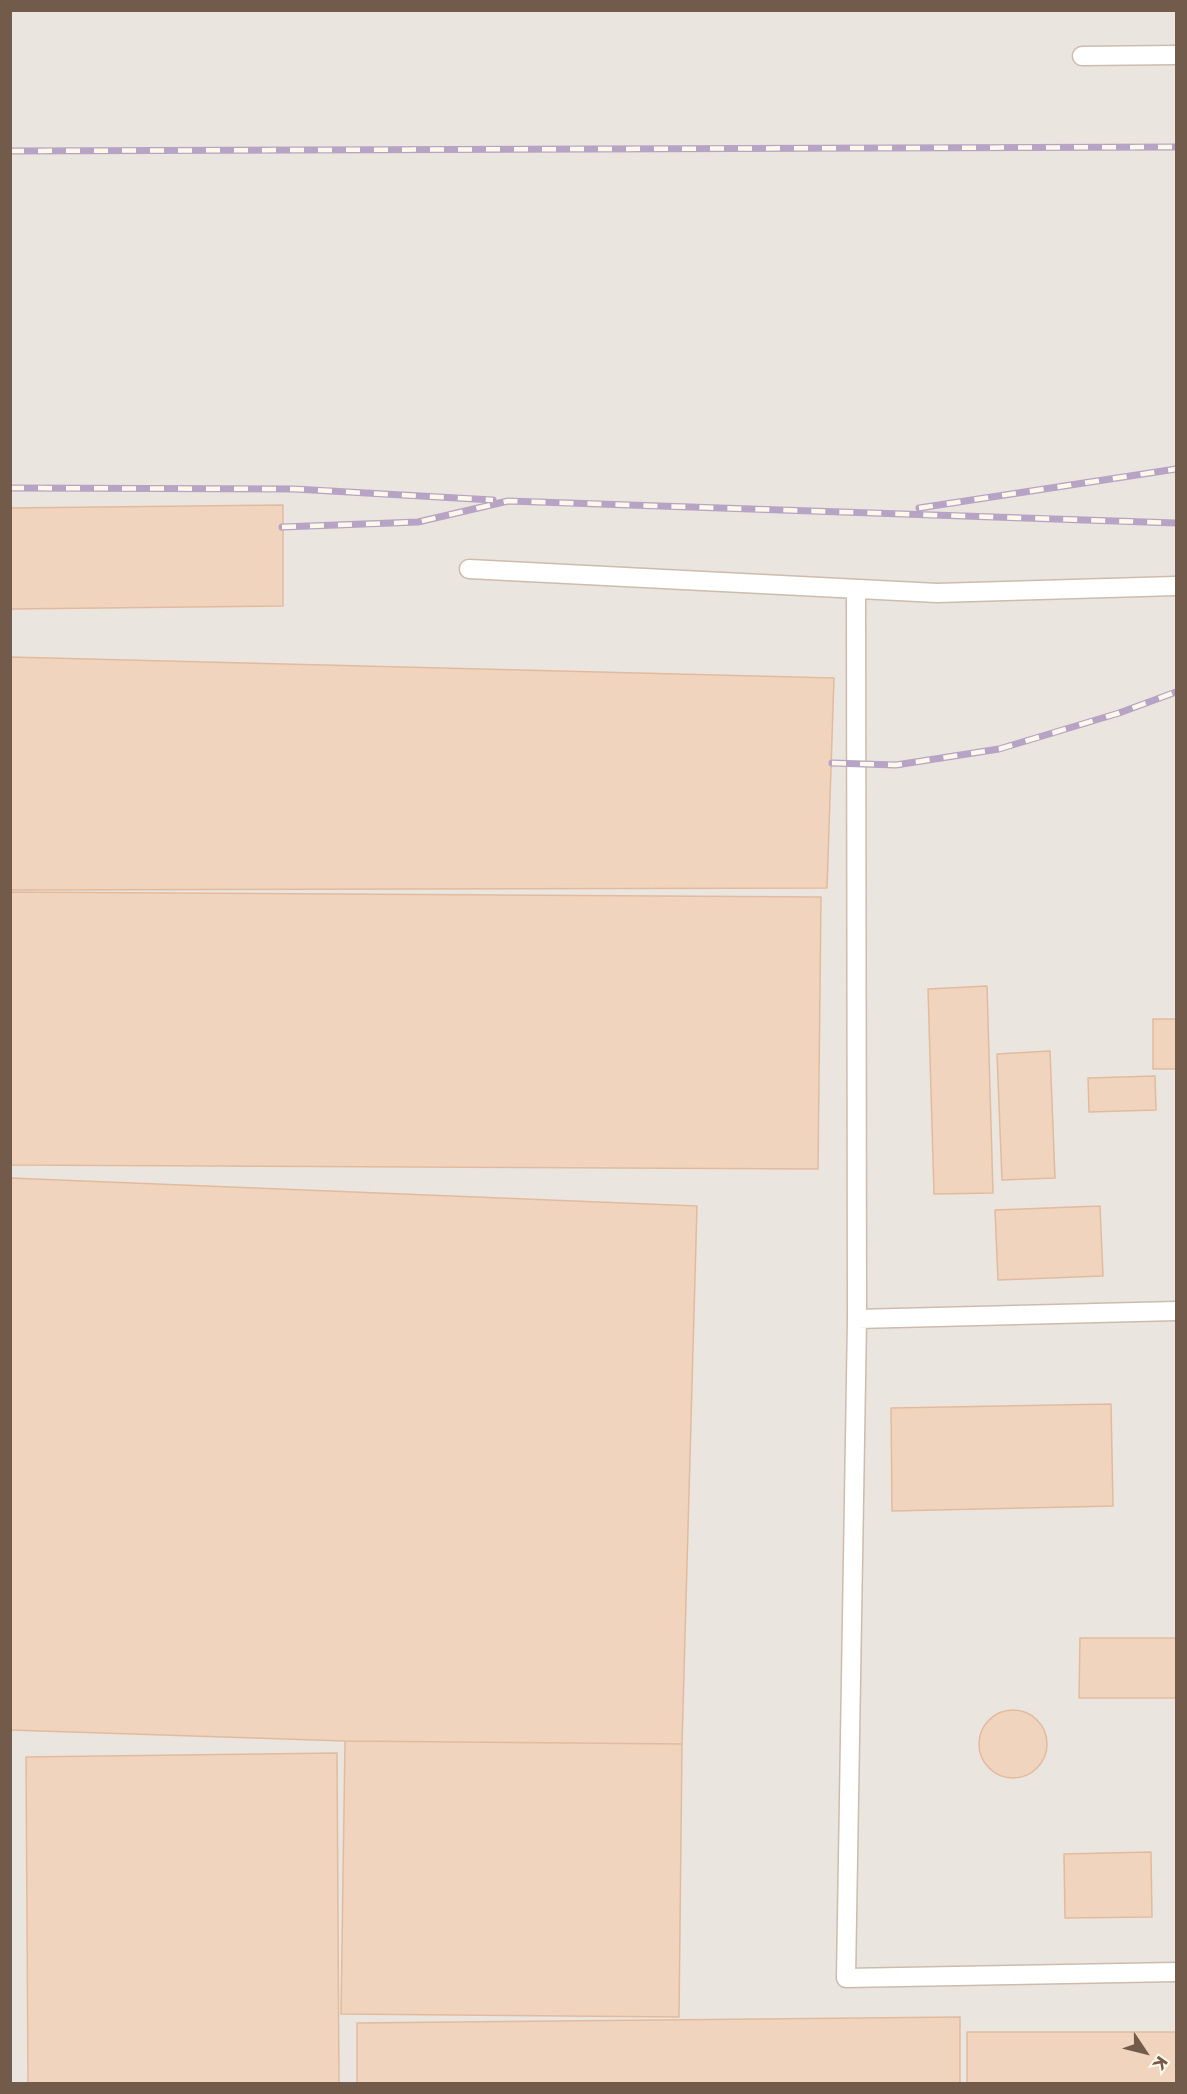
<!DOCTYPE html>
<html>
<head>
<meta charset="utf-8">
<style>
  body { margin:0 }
  #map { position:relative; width:1187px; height:2094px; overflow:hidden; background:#fbf4e5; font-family:"DejaVu Sans",sans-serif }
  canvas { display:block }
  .frame { position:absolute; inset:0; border:12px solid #735b4b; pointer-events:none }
  .north { position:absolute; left:1115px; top:2022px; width:60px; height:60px; -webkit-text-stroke:4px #fef8eb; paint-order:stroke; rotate:125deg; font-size:16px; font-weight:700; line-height:24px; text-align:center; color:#735b4b }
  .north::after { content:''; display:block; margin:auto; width:21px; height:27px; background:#735b4b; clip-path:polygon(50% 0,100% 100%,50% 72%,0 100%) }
</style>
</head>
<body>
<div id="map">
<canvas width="1187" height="2094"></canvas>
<div class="frame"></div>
<div class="north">K</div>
</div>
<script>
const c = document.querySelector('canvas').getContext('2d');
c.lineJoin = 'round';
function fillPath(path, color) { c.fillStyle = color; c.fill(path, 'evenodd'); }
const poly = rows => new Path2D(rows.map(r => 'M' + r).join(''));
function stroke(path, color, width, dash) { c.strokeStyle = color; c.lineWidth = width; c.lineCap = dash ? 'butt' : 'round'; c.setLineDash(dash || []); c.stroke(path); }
const industrial = poly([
  [11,11,1176,11,1176,2083,11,2083]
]);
const building = poly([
  [283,505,283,606,10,609,10,508,283,505],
  [10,657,834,678,827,888,10,890,10,657],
  [10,892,821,897,818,1169,10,1165,10,892],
  [987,986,993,1193,934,1194,928,989,987,986],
  [1153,1019,1176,1019,1176,1069,1153,1069,1153,1019],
  [1050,1051,1055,1178,1002,1180,997,1054,1050,1051],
  [1155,1076,1156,1110,1089,1112,1088,1078,1155,1076],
  [10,1178,697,1206,682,1744,345,1741,10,1730,10,1178],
  [1100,1206,1103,1276,998,1280,995,1210,1100,1206],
  [1111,1404,1113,1506,892,1511,891,1408,1111,1404],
  [1080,1638,1176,1638,1176,1698,1079,1698,1080,1638],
  '979 1744a34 34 0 1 1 68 0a34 34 0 1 1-68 0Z',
  [345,1741,682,1744,679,2017,341,2014,345,1741],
  [337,1753,339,2084,28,2084,26,1757,337,1753],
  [1151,1852,1152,1917,1065,1918,1064,1854,1151,1852],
  [960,2017,960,2084,357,2084,357,2023,960,2017],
  [967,2032,1176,2032,1176,2084,967,2084,967,2032]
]);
const service = poly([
  [1082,56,1176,55],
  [469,569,937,593,1176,586],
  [856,589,857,1319,846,1978,1176,1972],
  [857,1319,1176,1311]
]);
const rail = poly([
  [10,151,1176,147],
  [10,488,294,489,493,500],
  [919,508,1176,469],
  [282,527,418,522,508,501,1176,523],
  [832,763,896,765,999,749,1119,713,1176,692]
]);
fillPath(industrial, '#ebe5df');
fillPath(building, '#f0d4bd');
stroke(building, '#e2bb9e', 1.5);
stroke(service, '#cdbcac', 21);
stroke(service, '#fff', 18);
stroke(rail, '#b7a4c5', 7);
stroke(rail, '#fef8eb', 4.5, [14]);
</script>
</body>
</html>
